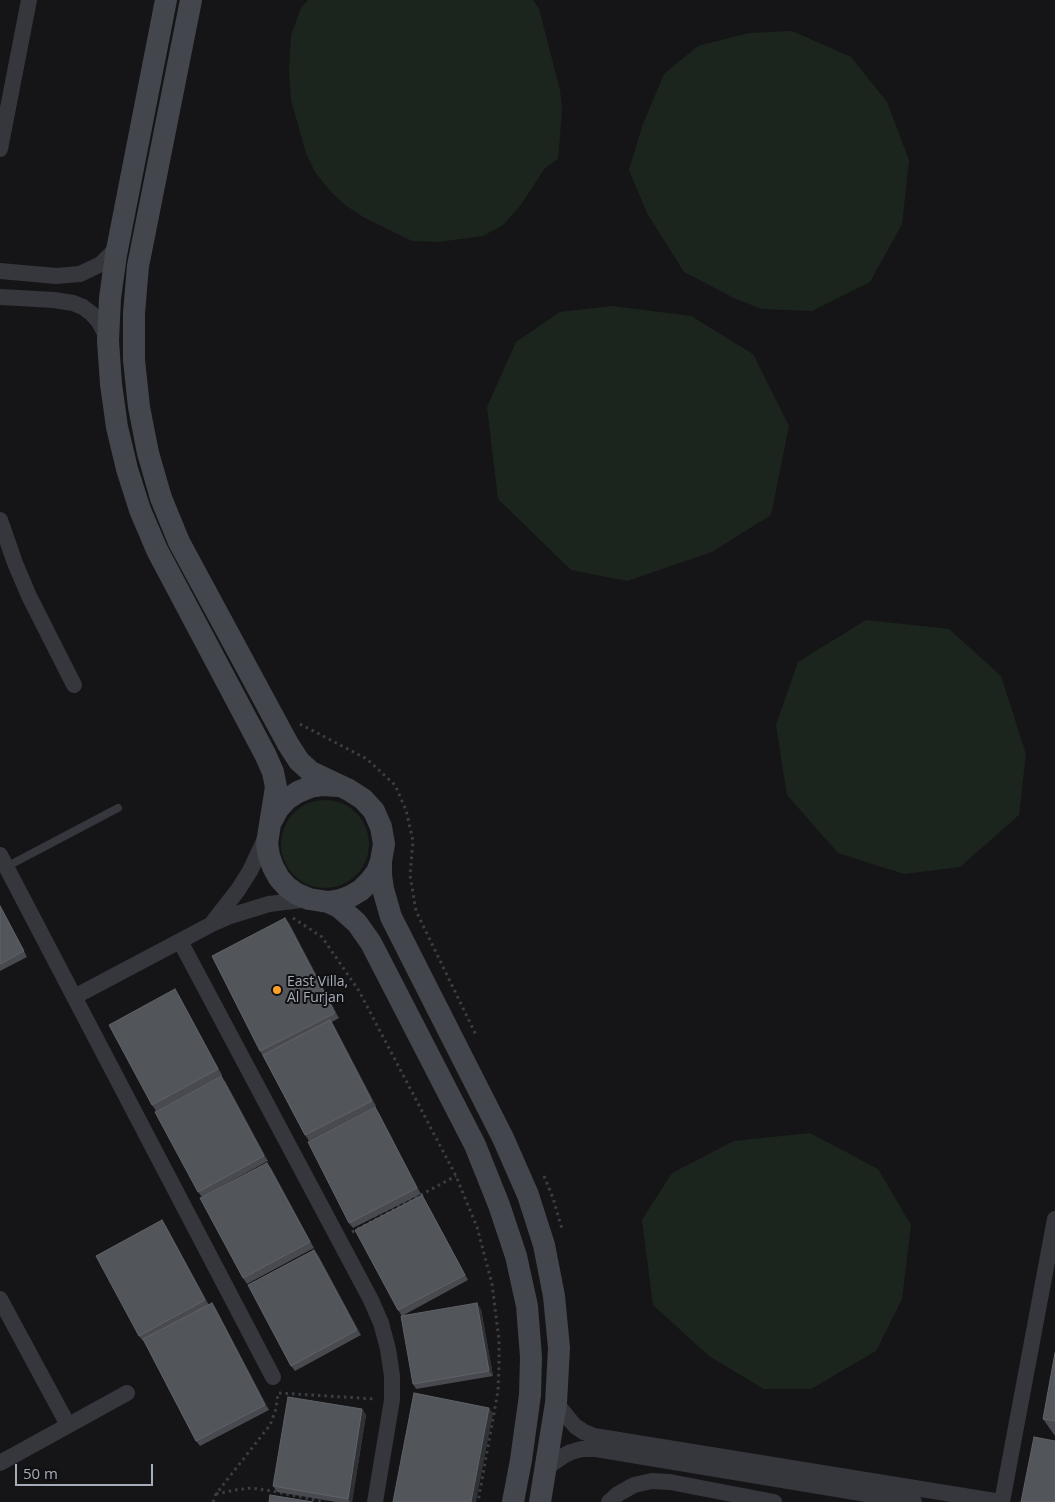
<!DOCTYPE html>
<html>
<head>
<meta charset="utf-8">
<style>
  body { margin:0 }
  #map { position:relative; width:1055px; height:1502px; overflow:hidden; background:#151517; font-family:"Open Sans",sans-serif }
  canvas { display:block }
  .scale { position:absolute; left:15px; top:1464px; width:138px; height:22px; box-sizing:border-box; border:2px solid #a5adb9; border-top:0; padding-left:6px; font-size:15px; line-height:18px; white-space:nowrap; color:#a5adb9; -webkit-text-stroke:4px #101012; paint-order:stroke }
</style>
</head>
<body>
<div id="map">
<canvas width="1055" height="1502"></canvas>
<div class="scale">50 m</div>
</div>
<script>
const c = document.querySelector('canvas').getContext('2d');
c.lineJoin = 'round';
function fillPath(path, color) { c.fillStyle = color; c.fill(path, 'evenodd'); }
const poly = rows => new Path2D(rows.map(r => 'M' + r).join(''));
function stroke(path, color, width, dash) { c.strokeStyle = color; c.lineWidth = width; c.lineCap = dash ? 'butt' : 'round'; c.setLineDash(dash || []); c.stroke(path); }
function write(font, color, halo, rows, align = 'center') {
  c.font = font + ' "Open Sans",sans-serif'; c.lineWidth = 4; c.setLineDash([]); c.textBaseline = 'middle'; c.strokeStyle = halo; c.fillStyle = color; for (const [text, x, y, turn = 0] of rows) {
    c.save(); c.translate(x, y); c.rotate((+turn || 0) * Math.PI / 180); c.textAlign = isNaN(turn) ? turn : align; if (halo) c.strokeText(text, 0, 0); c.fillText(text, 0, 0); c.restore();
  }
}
const green = poly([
  [308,0,533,0,539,9,560,90,562,111,558,159,545,168,520,206,503,225,483,236,438,242,412,241,365,218,345,205,330,191,315,172,306,153,291,100,289,71,291,35,301,8],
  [792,31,851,57,887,102,909,160,902,224,870,282,812,311,762,309,736,299,684,272,647,213,629,170,643,124,664,74,698,46,749,33],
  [612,306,691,316,753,354,789,426,771,515,712,552,627,581,571,570,498,499,487,407,516,342,560,312],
  [866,620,949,629,1001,676,1026,754,1019,815,960,867,904,874,838,853,787,795,776,725,798,662],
  '281 844a44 44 0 1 1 88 0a44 44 0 1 1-88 0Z',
  [810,1133,878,1169,911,1225,902,1299,876,1351,811,1389,764,1389,709,1356,653,1305,642,1220,672,1173,734,1141]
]);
const path = poly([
  [300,724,367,759,395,785,406,810,413,841,410,875,416,911,477,1037],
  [293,918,322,937,359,991,456,1176,477,1227,492,1284,499,1340,499,1365,498,1391,478,1502],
  [544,1176,553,1198,562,1229],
  [352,1232,456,1176],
  [279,1393,375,1399],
  [216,1494,235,1490,251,1488,272,1491,325,1502],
  [213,1502,216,1494,270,1425,276,1409,278,1393]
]);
const lane = poly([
  [6,867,118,808]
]);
const street = poly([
  [0,149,29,0],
  [0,271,56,276,80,274,101,264,117,248],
  [0,297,54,300,73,303,83,307,92,314,99,322,108,339],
  [0,520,15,563,29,596,74,685],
  [0,855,273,1377],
  [213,922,238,890,250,871,266,837],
  [180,941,371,1300,381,1323,388,1349,392,1376,392,1400,375,1502],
  [74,997,212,924,230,916,269,904,309,899],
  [0,1299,68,1425],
  [556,1403,575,1426,584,1432,594,1436,1001,1502],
  [0,1463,127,1393],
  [546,1468,565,1455,571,1452,582,1449,596,1449,914,1502],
  [609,1502,618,1494,634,1485,652,1481,670,1482,774,1502],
  [1002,1502,1055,1219]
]);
const secondary = poly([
  [166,0,116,255,110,298,108,341,111,384,117,427,127,469,140,510,157,550,265,754,273,772,276,787,267,843,269,856,273,867,279,878,287,887,297,894,309,899,328,902,340,900,351,896,361,890,370,881,377,872,381,861],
  [191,0,138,266,134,313,134,360,139,407,148,453,161,498,179,542,288,744,299,761,311,772,349,790,363,799,374,811,381,827,384,844,381,861,381,875,383,889,391,917,503,1138,528,1195,544,1245,554,1296,559,1348,556,1403,540,1502],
  [272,820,278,809,287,799,298,792,310,787,323,785,338,786],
  [328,902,339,907,357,923,371,943,475,1145,499,1205,516,1256,527,1306,531,1357,530,1395,521,1460,513,1502]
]);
const wall = poly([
  [0,905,27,957,0,971],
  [289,923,339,1018,332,1022,376,1106,309,1141,305,1135,260,1051],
  [179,995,222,1075,156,1111,152,1105],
  [225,1081,268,1161,202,1197,198,1192],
  [379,1113,421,1194,353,1228,349,1223],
  [271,1168,314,1248,247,1284,243,1278],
  [425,1200,468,1280,402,1316,398,1310],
  [162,1220,166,1226,209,1305,212,1303,216,1309,269,1410,200,1446,196,1441,144,1341,143,1341,139,1336],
  [318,1255,361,1335,295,1371,291,1366],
  [481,1309,493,1376,416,1389,413,1384],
  [1055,1353,1055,1436,1043,1419],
  [362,1409,366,1415,352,1502,336,1502,277,1492,273,1486]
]);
const shadedWall = poly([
  [285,918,289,923,339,1018,335,1013],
  [175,989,179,995,222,1075,218,1069],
  [330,1020,334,1025,376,1106,372,1101],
  [221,1076,225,1081,268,1161,264,1156],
  [375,1107,379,1113,421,1194,417,1188],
  [267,1163,271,1168,314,1248,310,1242],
  [422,1195,425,1200,468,1280,465,1275],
  [162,1220,166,1226,209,1306,205,1300],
  [314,1250,318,1255,361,1335,357,1330],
  [212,1303,216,1309,269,1410,265,1405],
  [477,1303,481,1309,493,1376,489,1371],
  [489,1408,493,1413,476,1502,471,1502],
  [362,1409,366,1415,352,1502,350,1502,348,1499]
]);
const building = poly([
  [0,906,24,951,0,964,0,906],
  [285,918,335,1013,260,1051,212,956,285,918],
  [175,989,218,1069,152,1105,109,1025,175,989],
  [330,1020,372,1101,305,1135,263,1055,330,1020],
  [221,1076,264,1156,198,1192,155,1112,221,1076],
  [375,1107,417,1188,349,1223,308,1142,375,1107],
  [267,1163,310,1242,243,1278,200,1198,267,1163],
  [422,1195,465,1275,398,1310,355,1230,422,1195],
  [162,1220,205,1300,139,1336,96,1256,162,1220],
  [314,1250,357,1330,291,1366,248,1285,314,1250],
  [212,1303,265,1405,196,1441,143,1339,212,1303],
  [477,1303,489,1371,413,1384,401,1316,477,1303],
  [1055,1353,1055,1421,1043,1419,1055,1353],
  [414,1393,489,1408,471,1502,393,1502,414,1393],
  [288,1397,362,1409,348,1499,273,1486,288,1397],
  [1034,1437,1055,1441,1055,1502,1021,1502,1034,1437],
  [270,1495,313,1502,269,1502,270,1495]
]);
const markers = [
  [277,990,5,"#ff9f25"]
];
const poiNames = [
  ["East Villa,",287,982],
  ["Al Furjan",287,998]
];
fillPath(green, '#1c251d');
stroke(path, '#3b3e43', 3, [2.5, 4]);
stroke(lane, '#35373c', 8);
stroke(street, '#35373c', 16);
stroke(secondary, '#43464d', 22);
fillPath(wall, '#484a4f');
fillPath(shadedWall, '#2f3134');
fillPath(building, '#52555a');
stroke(building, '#5f6369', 1);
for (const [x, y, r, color] of markers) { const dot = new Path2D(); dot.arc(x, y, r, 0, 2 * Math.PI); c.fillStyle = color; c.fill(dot); stroke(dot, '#101012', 2); }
write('14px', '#a5adb9', '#101012', poiNames, 'left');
</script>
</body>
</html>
